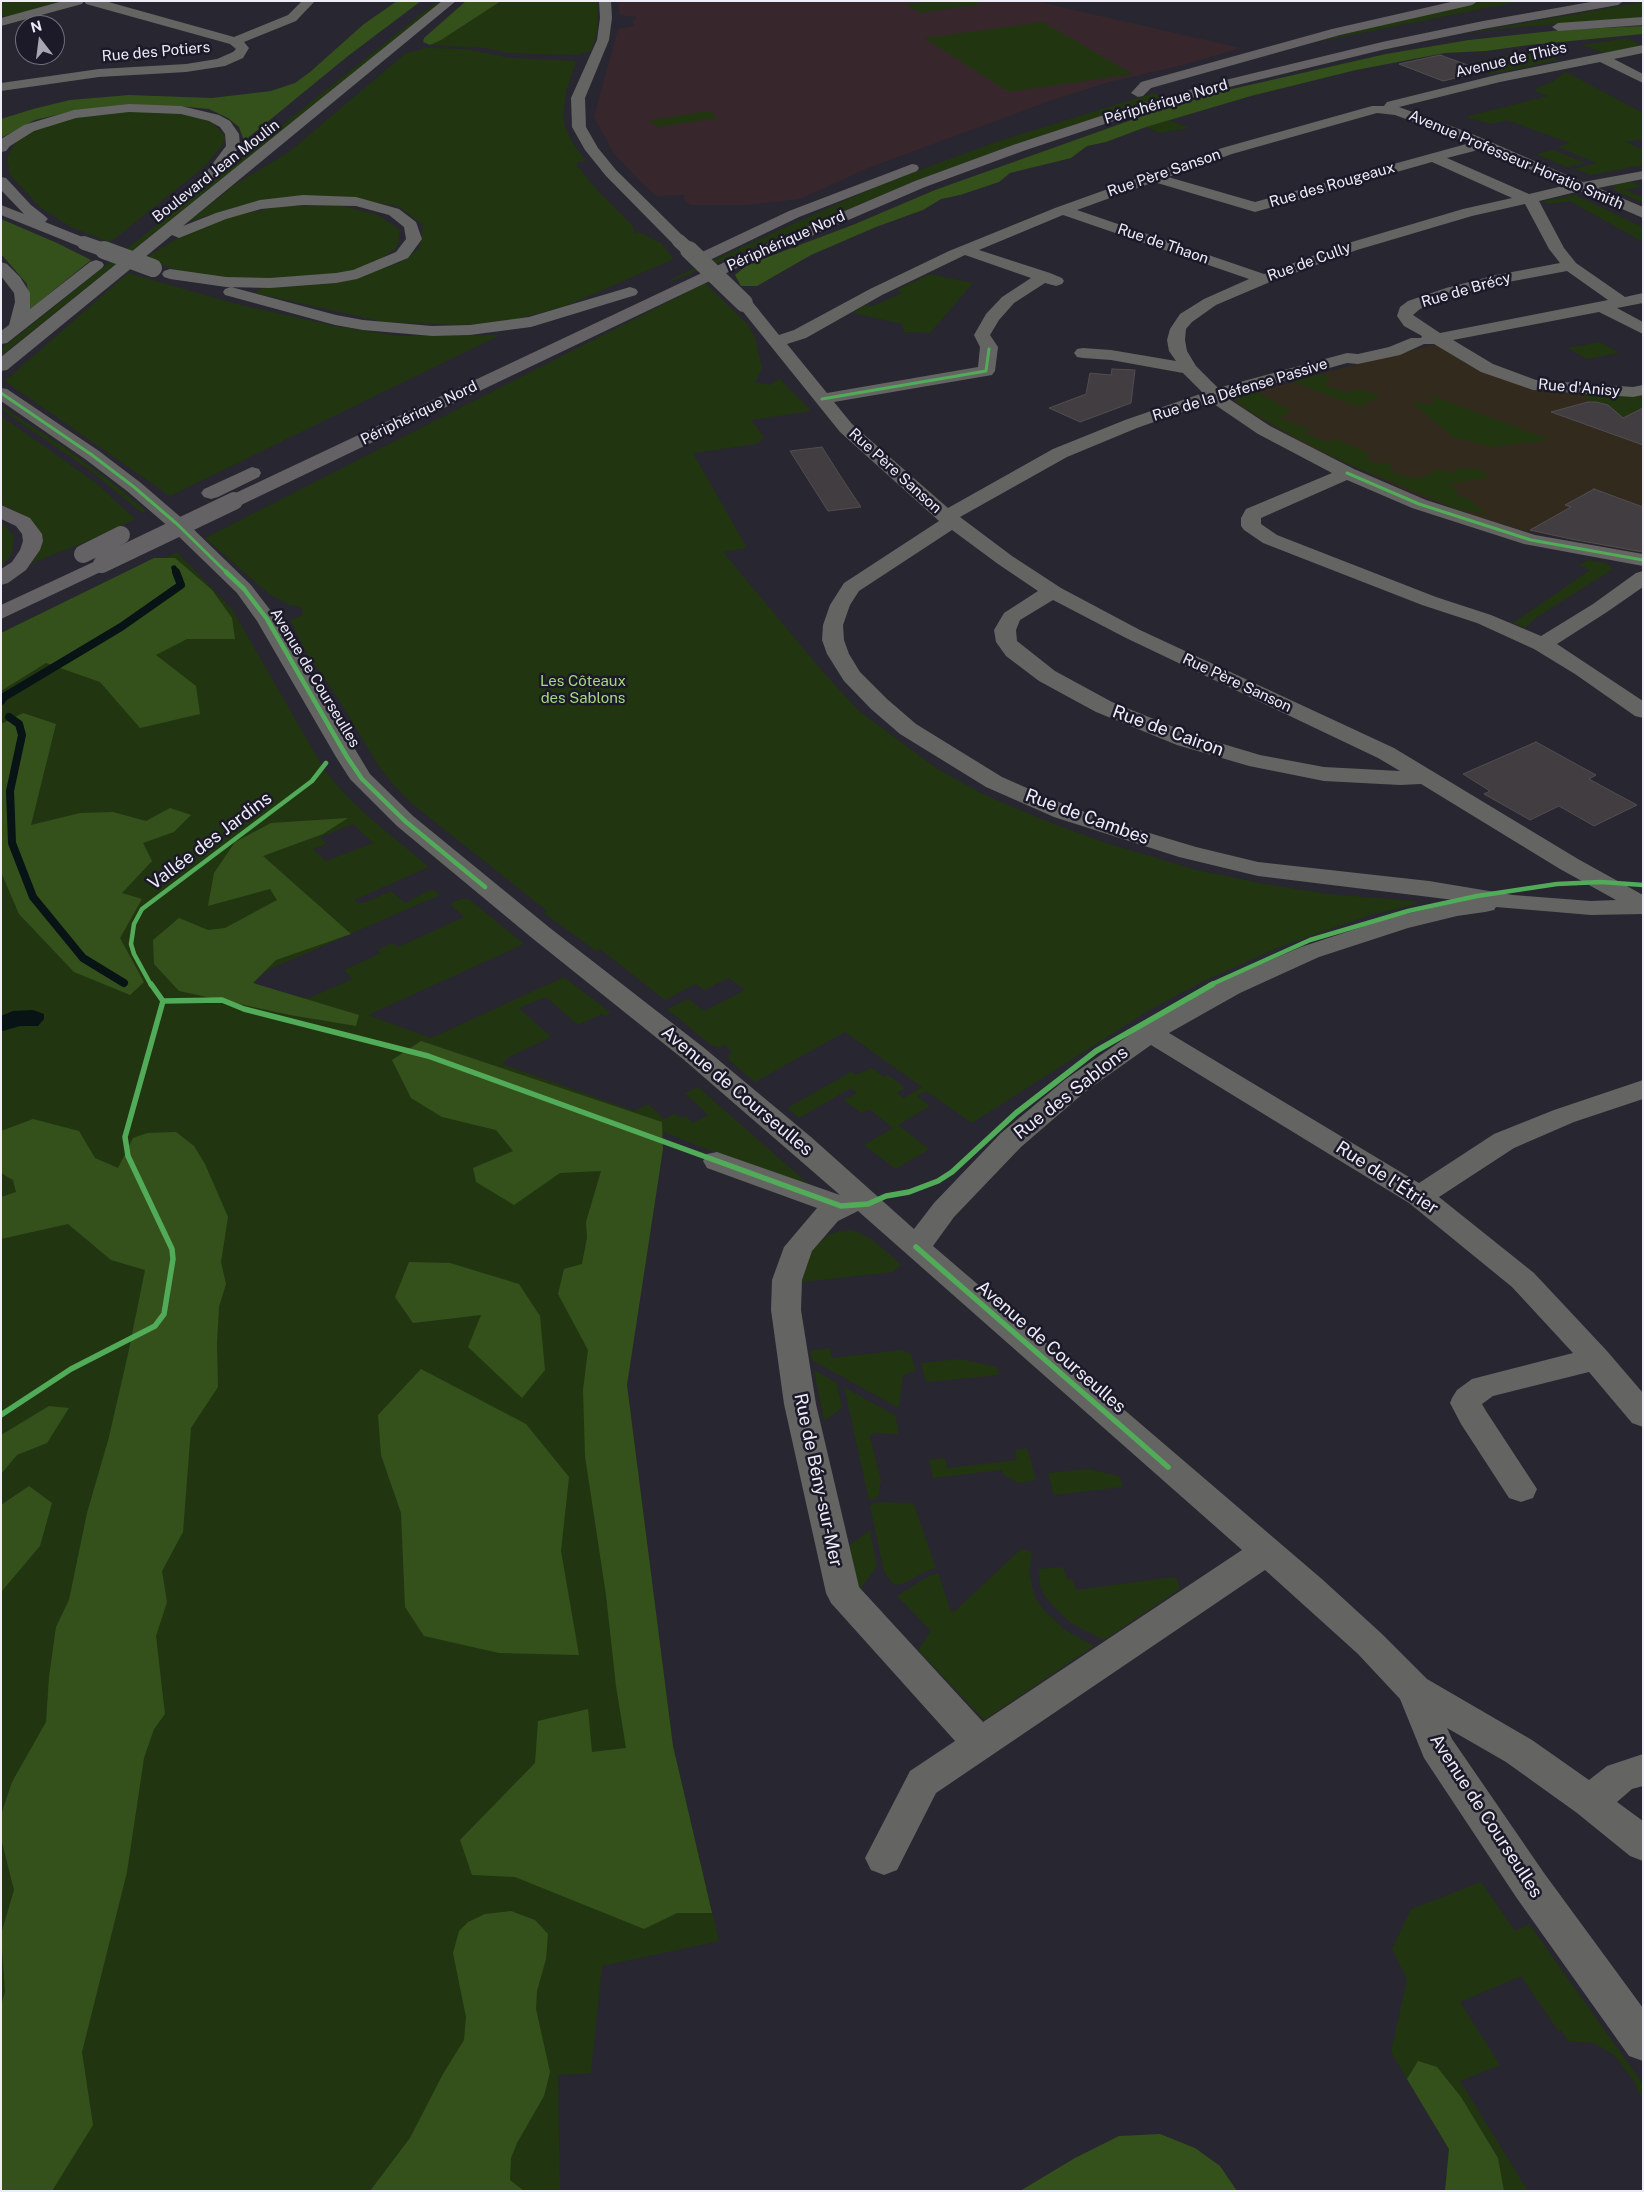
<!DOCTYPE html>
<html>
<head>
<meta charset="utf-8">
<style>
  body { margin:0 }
  #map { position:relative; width:1644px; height:2192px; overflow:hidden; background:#282630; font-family:"Public Sans",sans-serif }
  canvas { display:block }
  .frame { position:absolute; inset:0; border:2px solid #edecf7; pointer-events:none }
  .north { position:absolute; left:15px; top:15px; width:50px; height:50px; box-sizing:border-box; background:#1c1a29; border:1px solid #706e7b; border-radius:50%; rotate:345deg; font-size:14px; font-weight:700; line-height:20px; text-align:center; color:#edecf7 }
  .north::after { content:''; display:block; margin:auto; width:18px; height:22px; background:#a8a7b1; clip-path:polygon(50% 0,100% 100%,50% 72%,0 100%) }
</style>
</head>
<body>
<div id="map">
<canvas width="1644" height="2192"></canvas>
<div class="frame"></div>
<div class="north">N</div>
</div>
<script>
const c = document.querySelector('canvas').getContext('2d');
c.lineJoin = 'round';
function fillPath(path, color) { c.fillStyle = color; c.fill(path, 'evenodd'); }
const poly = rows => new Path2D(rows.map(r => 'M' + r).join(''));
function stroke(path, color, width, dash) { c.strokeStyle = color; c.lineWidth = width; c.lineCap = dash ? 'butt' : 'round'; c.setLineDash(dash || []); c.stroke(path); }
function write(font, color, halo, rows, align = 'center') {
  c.font = font + ' "Public Sans",sans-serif'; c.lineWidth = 5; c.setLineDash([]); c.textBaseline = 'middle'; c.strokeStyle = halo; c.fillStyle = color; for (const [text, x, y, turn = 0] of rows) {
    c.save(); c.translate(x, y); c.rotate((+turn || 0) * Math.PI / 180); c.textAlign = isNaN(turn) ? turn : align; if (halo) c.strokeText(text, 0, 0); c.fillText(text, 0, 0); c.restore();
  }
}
const education = poly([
  [1433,345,1440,346,1482,371,1532,390,1643,396,1643,408,1612,409,1603,403,1588,402,1564,416,1643,445,1643,553,1521,530,1472,515,1420,496,1314,449,1244,409,1232,399,1338,369]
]);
const medical = poly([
  [618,1,1035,1,1241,48,1183,65,1109,82,1047,102,868,168,800,199,749,205,690,205,683,199,685,195,657,196,646,187,614,154,594,117,618,29,634,26,633,22,636,17,620,15]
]);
const green = poly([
  [1,1,65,1,6,17,1,16],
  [438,1,445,1,1,356,1,349],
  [501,1,597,1,597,32,591,51,577,55,508,53,486,48,430,45],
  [930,1,974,1,980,4,921,13,906,5],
  [1483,1,1521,1,1307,44,1415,16],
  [1643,2,1643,17,1517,27,1462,34],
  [1043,22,1133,74,1009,92,924,38],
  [1627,38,1641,46,1604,53,1582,45],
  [426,48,466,49,510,58,576,61,566,92,563,115,565,127,572,142,586,161,577,162,577,166,600,193,632,225,635,233,639,232,661,243,674,259,566,306,513,320,465,325,384,322,255,293,264,287,350,278,399,263,420,248,423,225,398,206,336,196,286,197,243,205,187,222,229,190,226,190,289,152,406,53],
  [1534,53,1545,54,1559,60,1492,74,1467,65,1492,58],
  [1566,72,1643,113,1643,139,1626,142,1643,150,1643,165,1591,175,1574,169,1597,163,1558,147,1570,143,1507,120,1491,124,1465,117,1548,96,1533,90,1552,82],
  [1154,93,1165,99,903,187,672,281,669,280,884,183,999,141],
  [111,111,188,113,213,123,226,137,221,147,205,166,117,237,109,242,71,227,41,208,10,175,7,157,17,140,44,125,78,116],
  [709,111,718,118,658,127,649,120],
  [1169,120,1189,128,1160,133,1146,127],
  [1554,150,1585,163,1567,167,1536,154],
  [1627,182,1634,183,1642,186,1626,190,1643,198,1643,203,1616,191,1612,186],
  [1575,195,1643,227,1643,242,1570,201,1548,204,1543,201],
  [339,205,378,215,400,230,397,247,374,264,341,274,286,280,226,279,180,271,145,258,188,232,227,217,283,206],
  [128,273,237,304,335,326,399,336,500,335,170,496,5,381],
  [930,274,973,283,930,333,904,332,902,324,853,313,865,305,873,306,902,293,897,290],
  [705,283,748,325,755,337,762,368,755,382,769,385,780,379,811,411,751,420,764,437,757,444,693,453,747,548,723,552,823,672,859,711,936,768,983,794,1041,819,1106,843,1197,870,1265,884,1328,894,1414,901,1417,904,1370,915,1313,935,1277,948,1202,982,1151,1009,972,1123,926,1091,917,1096,930,1106,898,1125,929,1149,896,1169,864,1145,893,1128,869,1109,861,1113,844,1100,857,1093,851,1088,799,1118,787,1108,851,1072,855,1075,872,1068,884,1077,888,1075,905,1088,897,1093,904,1098,922,1087,845,1032,755,1082,729,1060,728,1055,732,1052,725,1045,719,1047,711,1045,667,1009,688,999,704,1011,745,990,729,978,704,990,696,984,665,1000,600,949,596,951,544,913,547,911,410,802,391,782,378,765,336,695,306,652,290,620,303,615,301,607,289,605,269,594,205,538],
  [1600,342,1619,353,1587,359,1568,348],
  [1320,374,1332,379,1323,384,1348,393,1357,389,1380,396,1359,407,1293,382],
  [1257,392,1292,411,1279,418,1310,430,1304,433,1328,442,1335,439,1367,452,1370,462,1391,464,1390,469,1396,474,1413,478,1424,477,1435,470,1441,470,1451,472,1454,476,1454,470,1460,468,1480,469,1489,477,1449,484,1459,491,1455,492,1460,497,1466,497,1487,514,1457,509,1346,463,1297,438,1249,411,1234,399],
  [1581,394,1643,397,1643,408,1623,418,1608,413,1612,409,1608,405,1592,402],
  [1431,395,1551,440,1490,447,1471,441,1456,439,1412,403,1416,401,1422,404,1430,404,1435,401,1435,398,1427,397],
  [1,406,64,447,115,485,146,511,142,513,91,471,1,409],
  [1,416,96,483,135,519,101,536,32,563,39,551,30,519,8,507,1,505],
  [1,523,5,525,14,537,12,553,1,568],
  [177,552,232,609,325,771,345,794,370,818,429,867,354,900,358,903,364,903,391,891,405,903,432,889,440,895,229,987,309,998,352,979,344,970,381,953,377,950,393,943,398,947,464,917,450,904,461,899,469,899,524,944,368,1015,431,1038,564,977,611,1013,605,1016,602,1014,578,1025,546,997,519,1008,551,1037,509,1057,502,1064,634,1111,648,1104,664,1119,676,1113,681,1118,686,1116,693,1123,708,1115,685,1093,698,1087,811,1186,722,1155,651,1127,627,1385,673,1746,719,1941,602,1966,591,2073,558,2075,560,2191,1,2191,1,634],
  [353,824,373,843,326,861,313,849,327,844,320,837],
  [1588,560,1606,563,1613,569,1534,619,1525,628,1513,623,1590,570,1579,565],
  [852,1230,870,1238,901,1264,893,1272,802,1282,805,1268,813,1249,828,1235,840,1231],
  [830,1348,832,1358,902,1350,911,1354,916,1371,903,1375,899,1406,897,1407,812,1360,810,1351],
  [960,1359,997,1367,999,1375,926,1382,921,1363],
  [814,1370,837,1383,842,1408,824,1421],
  [844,1387,896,1416,898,1434,874,1433,870,1436,881,1480,879,1495,874,1499,869,1500],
  [1027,1448,1036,1480,1018,1483,1003,1474,1002,1470,933,1478,929,1460,945,1458,947,1468,1017,1460,1015,1450],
  [1088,1469,1119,1476,1123,1487,1054,1495,1048,1473],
  [877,1502,910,1503,914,1505,936,1568,926,1571,903,1584,894,1585,884,1572,870,1506],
  [870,1530,877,1567,860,1589,858,1587,849,1546],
  [1021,1549,1030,1551,1032,1553,1029,1573,1035,1598,1044,1610,1065,1630,1094,1646,984,1720,918,1650,931,1631,897,1596,929,1576,938,1573,951,1612,954,1612],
  [1063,1567,1067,1579,1072,1579,1076,1590,1173,1577,1177,1579,1180,1589,1104,1640,1072,1624,1052,1605,1044,1595,1040,1585,1039,1569],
  [1481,1882,1515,1931,1529,1924,1643,2084,1643,2101,1634,2081,1614,2055,1594,2043,1568,2041,1561,2030,1559,2032,1521,1976,1460,2002,1500,2065,1460,2081,1528,2191,1445,2191,1449,2149,1391,2052,1407,1980,1392,1949,1411,1909]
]);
const forest = poly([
  [397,1,421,1,348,56,244,141,239,127,228,118,209,109,177,106,69,112,35,120,1,138,1,119,33,109,70,100,129,95,212,98,271,91,295,83,310,72,364,24],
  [466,1,501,1,441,40,430,45,423,42,424,38],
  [1643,26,1643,34,1529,45,1486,51,1445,53,1356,70,1251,96,1146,127,1106,142,1087,146,1071,158,1010,173,999,182,960,195,941,199,923,210,876,227,811,255,757,286,741,286,735,275,747,265,855,224,935,190,1151,113,1223,91,1386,54,1469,40,1561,30],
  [1,219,57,243,91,260,29,310,27,284,1,254],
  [154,558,175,558,212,590,232,618,235,639,187,639,156,655,196,686,200,714,140,728,100,682,46,663,1,691,1,633],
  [23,713,56,724,31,825,80,813,113,812,146,821,170,808,191,815,174,832,143,843,152,861,122,893,142,899,120,938,144,982,130,995,74,972,19,914,1,872,1,724],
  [348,818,323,834,263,856,351,934,276,960,253,983,359,1015,356,1026,290,1015,179,991,154,964,153,940,179,918,208,930,225,928,277,900,270,889,208,906,214,873,235,842,271,823],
  [421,1041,662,1122,663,1149,627,1385,673,1746,712,1913,677,1913,644,1929,515,1877,472,1875,460,1840,535,1763,538,1721,588,1709,592,1752,626,1748,616,1686,606,1595,585,1456,583,1390,588,1350,558,1294,564,1269,582,1264,587,1238,586,1222,601,1171,560,1173,514,1205,476,1182,473,1168,513,1151,496,1130,442,1117,411,1098,392,1060],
  [33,1119,79,1131,95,1158,118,1168,133,1138,147,1133,176,1132,194,1146,205,1164,228,1217,221,1262,226,1284,219,1307,217,1343,218,1387,191,1428,183,1532,162,1571,167,1602,156,1636,165,1714,154,1729,144,1758,127,1872,82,2052,93,2125,52,2191,1,2191,1,2005,5,1992,1,1934,14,1890,1,1838,1,1815,12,1782,46,1722,49,1677,56,1627,69,1600,87,1513,109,1437,128,1354,145,1270,111,1260,68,1224,1,1239,1,1197,16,1192,13,1180,1,1173,1,1131],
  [409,1262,450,1263,519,1284,540,1316,545,1370,522,1398,468,1347,481,1315,413,1323,395,1297],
  [421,1369,526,1424,569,1477,561,1551,579,1655,499,1653,424,1636,405,1607,401,1513,381,1455,378,1415],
  [49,1406,69,1408,47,1443,17,1455,1,1474,1,1435],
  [29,1486,52,1503,40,1546,1,1592,1,1505],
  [511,1911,535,1920,548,1934,546,1959,537,1991,536,2009,550,2072,544,2096,517,2143,511,2158,510,2180,524,2191,370,2191,410,2138,443,2074,464,2040,466,2017,453,1953,459,1931,468,1922,485,1914],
  [1418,2061,1437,2067,1461,2097,1498,2158,1504,2191,1445,2191,1449,2149,1407,2079],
  [1160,2134,1195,2148,1220,2166,1237,2191,1020,2191,1075,2158,1119,2136]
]);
const water = poly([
  [33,1010,44,1014,44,1019,38,1026,20,1026,3,1031,1,1030,1,1016,13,1011]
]);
const streamFar1 = poly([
  [174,568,176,573]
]);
const stream = poly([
  [1,701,4,697,121,627,181,585,176,572],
  [9,717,19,724,22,735,10,791,12,843,33,897,83,958,124,983]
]);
const building = poly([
  [1440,55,1484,71,1443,81,1399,64,1440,55],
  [1112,369,1135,370,1131,403,1080,422,1049,408,1086,394,1090,373,1111,375,1112,369],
  [1588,402,1596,402,1608,405,1623,418,1643,408,1643,445,1551,412,1588,402],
  [822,447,841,477,861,507,828,511,790,451,822,447],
  [1594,489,1643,507,1643,552,1571,539,1530,530,1571,507,1565,505,1594,489],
  [1536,742,1596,775,1589,779,1637,805,1594,826,1559,806,1530,820,1484,794,1490,791,1463,774,1536,742]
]);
const minor = poly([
  [63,1,84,1,82,4,1,26,1,18,63,1],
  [84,1,105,1,234,37,288,15,302,1,315,1,296,21,244,42,249,48,243,58,225,66,186,72,99,77,1,91,1,83,99,69,186,64,217,59,233,52,236,49,230,44,86,4,84,1],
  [599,1,611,1,612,18,609,40,585,98,586,127,598,148,616,170,685,238,687,241,685,244,673,244,606,176,585,150,572,127,571,98,597,40,600,18,599,1],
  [1643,45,1643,53,1614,59,1643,74,1643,83,1600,62,1500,82,1399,107,1470,133,1583,182,1643,171,1643,179,1598,188,1643,207,1643,218,1580,191,1539,201,1564,248,1576,263,1625,297,1643,293,1643,303,1617,308,1643,322,1643,334,1599,312,1453,340,1493,364,1536,380,1633,387,1643,385,1643,395,1633,397,1533,390,1481,372,1434,344,1424,344,1400,355,1358,364,1347,363,1226,397,1270,426,1354,469,1426,500,1535,535,1643,554,1643,566,1524,544,1412,508,1347,480,1261,518,1261,524,1277,535,1436,597,1491,615,1541,636,1593,604,1636,573,1643,571,1643,587,1607,612,1557,644,1643,701,1643,718,1635,716,1575,674,1534,649,1477,623,1422,605,1263,543,1244,530,1241,526,1241,518,1246,509,1332,473,1258,434,1211,402,1137,428,1067,457,960,517,1012,556,1061,588,1140,630,1394,748,1578,859,1643,895,1643,914,1591,915,1496,907,1494,910,1485,912,1457,916,1408,928,1319,957,1240,993,1169,1033,1419,1183,1494,1134,1554,1110,1643,1080,1643,1099,1574,1122,1514,1148,1439,1197,1534,1273,1607,1351,1643,1393,1643,1427,1632,1423,1589,1372,1493,1396,1482,1404,1486,1411,1537,1489,1533,1498,1521,1502,1509,1498,1461,1424,1450,1403,1452,1398,1457,1390,1472,1379,1573,1353,1512,1287,1409,1203,1151,1045,1086,1091,1021,1147,954,1217,933,1246,1323,1580,1382,1634,1427,1679,1532,1740,1589,1780,1607,1766,1643,1754,1643,1786,1632,1789,1617,1802,1643,1821,1643,1861,1630,1856,1577,1813,1506,1762,1447,1728,1452,1739,1544,1873,1643,2008,1643,2061,1629,2056,1516,1897,1424,1758,1400,1699,1358,1654,1265,1570,936,1793,897,1870,884,1875,871,1870,865,1858,910,1771,955,1741,831,1603,826,1593,784,1404,771,1310,772,1280,784,1247,817,1208,707,1168,703,1161,707,1154,717,1152,840,1195,683,1059,532,938,397,826,350,779,336,757,257,621,237,593,170,528,127,491,85,459,1,401,1,388,7,389,99,451,141,483,184,520,251,585,274,615,370,774,413,816,550,928,703,1047,811,1137,914,1229,934,1203,1001,1133,1066,1079,1141,1027,1222,981,1301,947,1392,917,1462,901,1258,876,1179,857,1054,817,986,787,900,734,871,709,844,681,827,654,822,640,823,625,830,605,844,583,939,521,840,432,736,303,738,299,750,299,779,335,794,330,870,289,949,251,1055,208,1222,148,1372,106,1384,106,1387,102,1500,74,1643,45],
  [1377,113,1395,115,1470,143,1255,202,1168,177,1232,154,1377,113],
  [1482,149,1567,185,1529,194,1447,158,1482,149],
  [1432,162,1512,198,1463,209,1345,244,1264,274,1077,210,1154,182,1255,212,1432,162],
  [1525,204,1549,249,1560,263,1496,275,1446,288,1408,301,1400,307,1397,316,1404,326,1422,336,1421,338,1411,338,1389,347,1358,354,1347,353,1218,388,1196,366,1187,351,1185,340,1186,329,1192,322,1216,305,1270,282,1357,250,1472,216,1525,204],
  [1063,215,1249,279,1204,299,1180,314,1170,329,1167,340,1169,351,1176,361,1111,350,1083,348,1077,349,1074,353,1077,357,1083,358,1111,360,1183,373,1203,393,1125,420,1053,449,948,508,852,424,834,402,992,375,995,371,998,347,990,335,999,320,1014,303,1045,283,1056,286,1062,284,1064,281,1062,278,1050,273,979,250,1063,215],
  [965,255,1031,278,1002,297,986,314,974,335,980,347,978,367,827,393,787,344,806,338,882,295,965,255],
  [1567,271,1608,300,1440,333,1413,315,1420,309,1458,294,1503,283,1567,271],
  [952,530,998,564,1038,591,1004,613,994,630,996,642,1006,656,1039,681,1096,712,1177,745,1249,766,1324,781,1400,785,1421,784,1560,869,1616,900,1591,901,1513,895,1429,881,1258,862,1196,847,1126,826,1070,807,1002,777,916,724,887,699,860,672,849,654,844,640,843,625,850,605,859,591,952,530],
  [1053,600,1126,638,1378,758,1400,771,1324,767,1260,755,1193,735,1112,702,1055,671,1017,641,1016,630,1020,620,1053,600],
  [858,1211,1242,1550,983,1722,859,1587,816,1404,801,1310,802,1280,812,1251,838,1221,858,1211]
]);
const major = poly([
  [442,1,456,1,183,226,216,213,260,200,303,195,356,197,399,209,416,222,422,239,408,258,357,279,336,283,270,288,226,287,170,279,164,277,162,274,164,271,170,269,226,277,270,278,336,273,353,270,396,252,406,239,404,227,389,215,356,206,303,205,261,209,226,219,184,236,179,238,172,235,7,370,1,371,1,357,442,1],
  [129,104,181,106,219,115,230,121,239,134,240,146,216,178,206,178,204,175,226,146,225,134,220,127,209,121,181,114,129,112,76,118,34,131,10,146,6,151,1,152,1,139,24,125,74,110,129,104],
  [1,177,6,178,31,205,45,216,48,219,45,222,90,240,92,243,90,246,78,246,1,215,1,205,24,214,1,190,1,177],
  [96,260,102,262,104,265,102,268,7,343,1,344,1,331,9,325,15,302,14,293,1,276,1,262,7,264,20,277,30,293,30,309,90,262,96,260],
  [231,287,336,315,363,320,432,326,470,325,529,317,630,287,636,289,638,292,636,295,531,327,470,335,432,336,363,330,335,325,225,295,223,292,225,289,231,287]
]);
const highway = poly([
  [1455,1,1478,1,1472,5,1340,35,1151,88,1143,96,1138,97,1131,93,1141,82,1332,29,1455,1],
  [1596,1,1624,1,1618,5,1483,29,1382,50,1225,88,1123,118,1023,151,925,187,737,268,241,505,234,507,227,505,224,501,227,497,725,262,915,181,1013,145,1113,112,1221,81,1382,42,1483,21,1596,1],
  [1643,17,1643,25,1558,31,1552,27,1558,23,1643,17],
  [912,164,917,165,919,168,917,171,799,217,712,259,700,259,698,256,700,253,789,211,912,164],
  [252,467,259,469,261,473,259,477,218,497,211,499,204,497,201,493,204,489,252,467],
  [1,505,30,518,42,534,43,541,40,550,26,570,8,583,1,585,1,569,12,562,20,550,23,541,22,534,16,526,1,519,1,505],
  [102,558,109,560,112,564,109,568,1,619,1,605,102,558]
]);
const minorBridgeFar1 = poly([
  [679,241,690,251]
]);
const minorBridge = poly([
  [689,250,744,303]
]);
const majorBridgeFar1 = poly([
  [84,243,107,251]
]);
const majorBridge = poly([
  [104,250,153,268]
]);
const highwayBridge = poly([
  [83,554,121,535],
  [102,564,234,501]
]);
const cyclewayFar2 = poly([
  [1,393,92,455,134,487,177,524,227,573],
  [822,399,986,371,989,349],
  [1347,473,1419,504,1531,540,1643,560]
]);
const cyclewayFar1 = poly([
  [226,572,244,589,267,619,347,757,362,779,405,821,485,887],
  [151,985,134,954,131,944,134,924,142,909,312,781,326,763],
  [1210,985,1310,940,1408,911,1477,896,1557,884,1601,882,1643,885]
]);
const cycleway = poly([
  [151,984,163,1001],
  [163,1001,222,1000,244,1009,428,1056,841,1206,868,1204,886,1196,909,1192,938,1181,952,1172,1016,1113,1096,1051,1213,984],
  [916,1247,1168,1467],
  [1,1415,71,1369,155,1326,164,1314,173,1259,172,1249,128,1156,125,1137,163,1001]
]);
const farStreetnames = [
  ["Rue des Potiers",156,52,-5],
  ["Avenue de Thiès",1511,60,-13],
  ["Périphérique Nord",1166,102,-16],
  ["Avenue Professeur Horatio Smith",1516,160,23],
  ["Boulevard Jean Moulin",216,171,-38],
  ["Rue Père Sanson",1164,173,-19],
  ["Rue des Rougeaux",1332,185,-16],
  ["Périphérique Nord",786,241,-24],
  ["Rue de Thaon",1163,244,19],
  ["Rue de Cully",1309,262,-20],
  ["Rue de Brécy",1466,290,-16],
  ["Rue d'Anisy",1579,388,5],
  ["Rue de la Défense Passive",1240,390,-17],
  ["Périphérique Nord",419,413,-26],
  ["Rue Père Sanson",895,471,42],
  ["Avenue de Courseulles",315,678,59],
  ["Rue Père Sanson",1237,683,25]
];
const farParknames = [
  ["Les Côteaux",583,681],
  ["des Sablons",583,698]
];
const streetNames = [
  ["Rue de Cairon",1168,731,20],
  ["Rue de Cambes",1087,817,20],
  ["Vallée des Jardins",210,841,-37],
  ["Avenue de Courseulles",737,1091,40],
  ["Rue des Sablons",1071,1093,-38],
  ["Rue de l'Étrier",1387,1178,33],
  ["Avenue de Courseulles",1051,1347,41],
  ["Rue de Bény-sur-Mer",818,1480,78],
  ["Avenue de Courseulles",1486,1816,57]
];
fillPath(education, '#332a1e');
fillPath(medical, '#37272d');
fillPath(green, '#213610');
fillPath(forest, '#34511b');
fillPath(water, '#071314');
stroke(streamFar1, '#071314', 5.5);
stroke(stream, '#071314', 8);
fillPath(building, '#413d41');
stroke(building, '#524d51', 1);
fillPath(minor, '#646463');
fillPath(major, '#666566');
fillPath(highway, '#646264');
stroke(minorBridgeFar1, '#646463', 14);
stroke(minorBridge, '#646463', 18);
stroke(majorBridgeFar1, '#666566', 14);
stroke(majorBridge, '#666566', 18);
stroke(highwayBridge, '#646264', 18);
stroke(cyclewayFar2, '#51ab58', 3);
stroke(cyclewayFar1, '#51ab58', 4.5);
stroke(cycleway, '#51ab58', 5.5);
write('15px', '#edecf7', '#1c1a29', farStreetnames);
write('15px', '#a6da80', '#1c1a29', farParknames);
write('18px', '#edecf7', '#1c1a29', streetNames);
</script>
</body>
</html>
